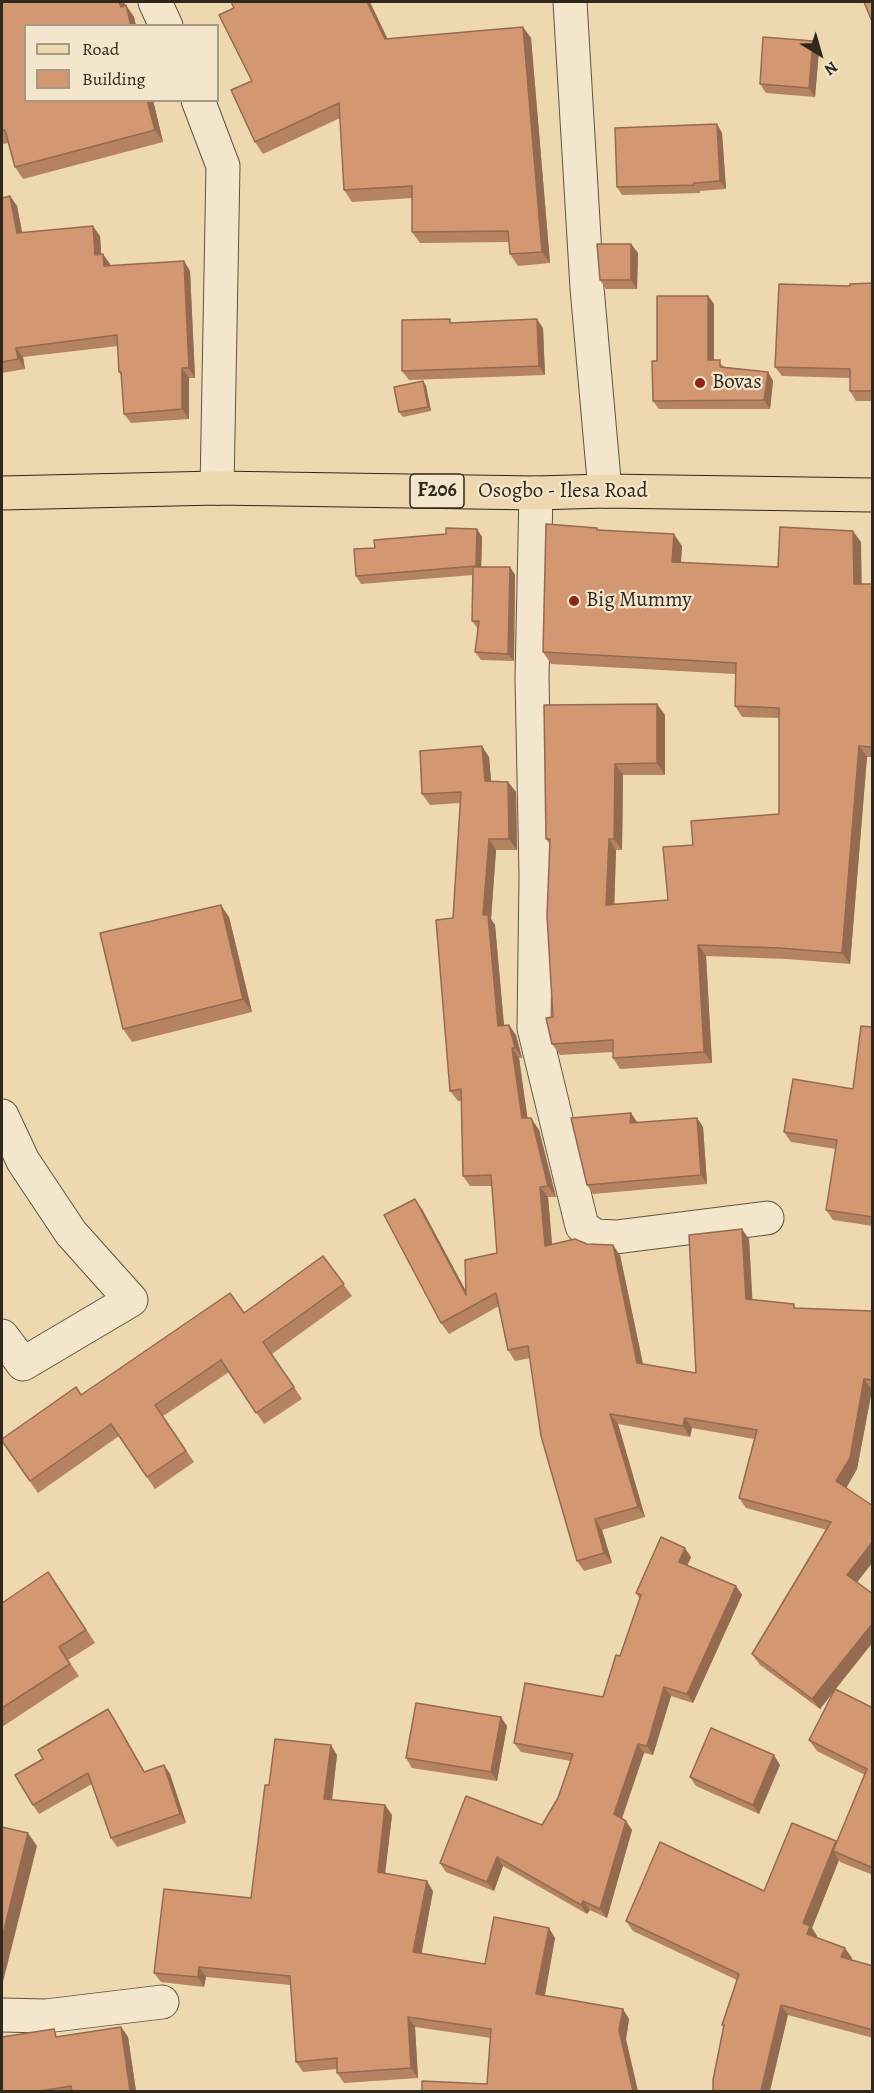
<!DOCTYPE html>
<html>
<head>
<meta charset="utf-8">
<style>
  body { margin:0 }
  #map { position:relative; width:874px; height:2093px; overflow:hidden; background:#edd8b0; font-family:Alegreya,serif }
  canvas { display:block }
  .frame { position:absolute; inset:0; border:3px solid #30281e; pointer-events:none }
  .legend { position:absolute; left:24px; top:24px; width:195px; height:78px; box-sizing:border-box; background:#f3e6cc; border:2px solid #a59a86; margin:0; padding:8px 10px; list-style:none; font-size:18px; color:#30281e }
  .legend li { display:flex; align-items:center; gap:12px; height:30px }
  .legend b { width:30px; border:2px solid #a59a86 }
  .north { position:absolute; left:790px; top:24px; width:60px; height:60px; -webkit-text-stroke:4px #f3e6cc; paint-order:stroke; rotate:143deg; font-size:16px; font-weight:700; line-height:24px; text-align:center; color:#30281e }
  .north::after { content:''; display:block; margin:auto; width:21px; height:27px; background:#30281e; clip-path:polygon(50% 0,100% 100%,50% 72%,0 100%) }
</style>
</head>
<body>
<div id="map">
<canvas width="874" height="2093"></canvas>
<div class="frame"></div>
<ul class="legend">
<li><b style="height:8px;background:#edd8b0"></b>Road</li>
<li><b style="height:16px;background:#d39772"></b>Building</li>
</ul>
<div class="north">N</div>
</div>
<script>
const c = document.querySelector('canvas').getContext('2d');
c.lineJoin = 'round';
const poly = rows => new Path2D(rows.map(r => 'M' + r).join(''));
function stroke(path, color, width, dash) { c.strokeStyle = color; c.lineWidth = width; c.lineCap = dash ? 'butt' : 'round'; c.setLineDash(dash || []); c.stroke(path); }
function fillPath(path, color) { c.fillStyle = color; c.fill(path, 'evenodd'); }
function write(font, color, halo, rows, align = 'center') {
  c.font = font + ' Alegreya,serif'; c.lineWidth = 4.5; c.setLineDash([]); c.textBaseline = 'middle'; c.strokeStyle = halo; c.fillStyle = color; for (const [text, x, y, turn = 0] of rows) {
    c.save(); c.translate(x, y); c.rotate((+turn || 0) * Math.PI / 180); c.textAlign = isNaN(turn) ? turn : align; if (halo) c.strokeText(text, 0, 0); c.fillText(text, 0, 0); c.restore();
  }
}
const minor = poly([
  [155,2,166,26],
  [570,2,587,288,605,491],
  [198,100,223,166,217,488],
  [536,493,532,678,536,876,534,1028,582,1226,595,1236,616,1237,767,1218],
  [2,1116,23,1161,71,1233,131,1300,23,1364,2,1336],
  [2,2015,46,2016,162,2002]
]);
const primary = poly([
  [2,493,217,488,536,493,605,491,872,495]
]);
const wall = poly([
  [2,2,124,2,125,5,134,17,136,26,26,26,26,100,153,100,163,142,23,179,15,167,9,143,2,144],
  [234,8,388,39,523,27,531,38,550,263,518,266,510,254,509,242,420,243,412,232,412,198,352,202,344,190,340,118,263,154,255,142,252,81],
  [819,50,815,97,766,93,760,84],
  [717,124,722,133,726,189,700,191,700,193,622,195,617,187],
  [10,196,17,206,22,232,100,236,101,254,110,264,110,266,184,261,190,271,195,378,189,378,189,419,131,423,124,414,121,375,119,372,118,346,23,357,25,369,2,373,2,198],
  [631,244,638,253,637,289,606,289,600,280],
  [873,283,873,401,856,401,850,391,850,378,782,376,775,367,850,286],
  [708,296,714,304,714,360,725,367,768,372,773,381,770,409,659,409,653,401,657,361],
  [452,323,543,328,545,375,409,380,402,371],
  [423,381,426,386,431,411,403,417,399,412],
  [597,528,599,530,682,546,681,563,778,567,861,542,861,584,873,584,873,757,867,757,850,964,787,959,706,956,712,1063,620,1069,613,1058,613,1052,560,1055,552,1044,553,1017,549,843,546,839,544,705,665,715,665,775,623,775,622,850,616,850,614,904,668,900,693,845,779,814,779,718,742,717,735,706,735,674,551,664,543,652],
  [477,529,482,537,481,567,510,567,515,575,514,661,481,660,475,652,478,629,472,621,473,575,361,584,356,576,446,534],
  [489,757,491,782,508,782,516,792,517,850,496,850,491,919,495,925,504,1025,516,1035,522,1058,519,1058,527,1118,539,1130,556,1197,548,1197,552,1244,587,1244,620,1255,643,1364,696,1373,749,1239,752,1299,797,1308,873,1311,873,1390,872,1390,857,1469,846,1488,857,1582,873,1594,873,1642,835,1689,873,1708,873,1875,840,1862,839,1860,812,1928,817,1936,816,1938,852,1958,851,1960,873,1966,873,2038,788,2015,724,2028,722,2025,737,1980,633,1931,626,1921,764,1891,837,1842,865,1775,817,1751,809,1740,834,1691,820,1709,760,1665,752,1654,827,1530,746,1508,739,1498,754,1439,692,1428,690,1437,618,1424,645,1517,602,1530,612,1563,584,1571,577,1561,530,1358,515,1361,508,1350,499,1306,449,1334,441,1323,422,1209,466,1292,497,1253,492,1186,470,1186,463,1176,461,1101,458,1101,450,1091,453,918,460,803,430,805,422,794],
  [229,917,252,1012,132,1042,123,1029],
  [873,1027,873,1226,833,1220,826,1210,836,1149,791,1142,784,1132,853,1089],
  [631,1113,637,1123,697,1118,703,1127,707,1184,593,1194,587,1185],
  [323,1256,352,1296,272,1354,302,1399,264,1424,229,1372,163,1416,194,1462,155,1489,119,1436,38,1493,2,1441,81,1395,244,1313],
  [691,1557,687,1566,736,1586,742,1595,693,1703,671,1696,653,1755,644,1753,622,1819,632,1830,607,1918,590,1910,587,1914,503,1866,494,1891,446,1872,440,1863,542,1825,558,1798,571,1761,521,1752,514,1743,603,1697,620,1656,640,1599,636,1593],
  [57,1585,95,1643,68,1660,79,1676,2,1727,2,1603],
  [108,1709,114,1718,145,1772,164,1765,170,1774,186,1823,117,1847,111,1838,92,1784,39,1814,33,1805,43,1759],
  [507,1726,497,1781,412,1768,406,1758],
  [337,1755,332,1800,385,1805,392,1815,385,1874,433,1891,421,1954,485,1964,555,1938,545,1995,629,2019,626,2039,487,2084,491,2038,415,2027,418,2078,344,2083,337,2073,337,2069,303,2072,296,2062,291,1985,206,1977,204,1987,161,1982,154,1973,251,1898,269,1785],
  [780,1765,759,1814,696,1786,690,1777],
  [121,2027,128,2037,136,2091,2,2091,60,2036]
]);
const shadedWall = poly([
  [119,2,124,2,129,18,121,7],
  [367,2,370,2,393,50,385,39],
  [126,5,134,17,136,26,131,26],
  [523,27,531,38,550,263,542,252],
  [813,41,819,50,815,97,809,88],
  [147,100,153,100,163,142,155,130],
  [717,124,722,133,726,189,720,181],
  [10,196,17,206,24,242,17,233],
  [93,226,100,236,102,265,95,255],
  [631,244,638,253,637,289,631,280],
  [103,254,110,264,111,276,104,266],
  [184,261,190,271,195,378,189,368],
  [708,296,714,304,714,369,708,360],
  [537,319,543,328,545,375,539,366],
  [16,348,23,357,25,369,18,359],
  [182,368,189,378,189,419,182,409],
  [768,372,773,381,770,409,764,400],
  [423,381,426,386,431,411,428,407],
  [477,529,482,537,481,574,476,566],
  [853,531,861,542,862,595,854,584],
  [674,534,682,546,680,574,672,562],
  [510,567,515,575,514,661,508,654],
  [657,704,665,715,665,775,657,763],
  [482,746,489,757,492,792,485,781],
  [859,746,867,757,850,964,842,953],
  [615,764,623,775,622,850,614,839],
  [508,782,516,792,517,850,509,839],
  [489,839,496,850,491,919,495,925,505,1037,498,1026,483,915],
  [609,839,616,850,614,916,606,905],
  [221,905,229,917,252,1012,243,999],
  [698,945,706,956,712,1063,704,1052],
  [509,1025,516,1035,522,1058,515,1048],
  [512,1048,519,1058,529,1128,522,1118],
  [631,1113,637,1122,637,1132,630,1123],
  [531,1118,539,1130,556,1197,548,1186],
  [697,1118,703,1127,707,1184,701,1175],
  [540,1187,548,1197,553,1256,545,1246],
  [415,1199,422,1209,474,1306,466,1295],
  [742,1229,749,1239,753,1309,746,1299],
  [613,1245,620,1255,645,1374,637,1363],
  [864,1379,872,1390,857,1469,844,1492,836,1481],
  [610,1414,618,1424,645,1517,638,1507],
  [685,1418,692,1428,690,1437,683,1426],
  [595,1519,602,1530,612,1563,604,1553],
  [873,1541,873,1562,855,1585,847,1575],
  [685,1548,691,1557,685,1571,679,1562],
  [48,1572,57,1585,95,1643,86,1630],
  [736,1586,742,1595,693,1703,687,1694],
  [873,1623,873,1642,820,1709,812,1699],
  [664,1687,671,1696,653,1755,647,1746],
  [108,1709,114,1718,150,1781,144,1772],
  [501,1717,507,1726,497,1781,491,1772],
  [638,1744,644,1753,620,1823,614,1814],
  [331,1745,337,1755,331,1808,324,1799],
  [774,1755,780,1765,759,1814,753,1805],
  [164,1765,170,1774,186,1823,180,1814],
  [385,1805,392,1815,384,1882,378,1872],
  [626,1821,632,1830,607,1918,600,1909],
  [28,1833,37,1846,2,1986,2,1938],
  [836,1841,843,1851,833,1851,839,1860,812,1928,817,1936,814,1944,807,1934,803,1923],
  [497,1857,503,1866,494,1891,487,1882],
  [427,1881,433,1891,420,1962,413,1952],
  [583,1901,590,1910,587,1914,581,1905],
  [549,1928,555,1938,543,2004,536,1994],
  [845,1948,852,1958,848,1967,841,1957],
  [199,1967,206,1977,204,1987,198,1977],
  [781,2005,788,2015,770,2091,761,2091],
  [623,2009,629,2019,626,2039,638,2091,633,2091,619,2030],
  [408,2017,415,2027,418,2078,411,2068],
  [121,2027,128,2037,136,2091,130,2091]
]);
const building = poly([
  [2,2,119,2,121,7,126,5,131,26,26,26,26,100,147,100,155,130,15,167,5,130,2,131,2,2],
  [231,2,367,2,385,39,523,27,542,252,510,254,508,231,412,232,412,186,344,190,339,103,255,142,231,90,252,81,219,15,234,8,231,2],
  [864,2,873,2,873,24,864,2],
  [763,37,813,41,809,88,760,84,763,37],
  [717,124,720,181,694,183,694,185,617,187,615,128,717,124],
  [10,196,17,233,93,226,95,255,103,254,104,266,184,261,189,368,182,368,182,409,124,414,121,372,119,372,117,335,16,348,18,359,2,362,2,198,10,196],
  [597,244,631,244,631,280,600,280,597,244],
  [873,283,873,391,850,391,850,369,775,367,779,284,850,286,850,284,873,283],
  [657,296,708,296,708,360,720,360,720,367,768,372,764,400,653,401,652,361,657,361,657,296],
  [450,319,450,323,537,319,539,366,402,371,402,320,450,319],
  [423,381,428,407,399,412,394,387,423,381],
  [546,524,597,528,597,530,674,534,672,562,778,567,780,527,853,531,854,584,873,584,873,747,859,746,842,953,779,948,698,945,704,1052,613,1058,613,1040,552,1044,546,1018,553,1017,547,916,550,839,546,839,544,705,657,704,657,763,615,764,614,839,609,839,606,905,668,900,663,847,693,845,691,821,779,814,779,708,735,706,736,663,543,652,546,524],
  [446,528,477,529,476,566,356,576,354,549,375,548,374,540,446,534,446,528],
  [473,567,510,567,508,654,475,652,479,621,472,621,473,567],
  [482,746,485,781,508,782,509,839,489,839,483,915,488,915,498,1026,509,1025,515,1048,512,1048,522,1118,531,1118,532,1120,548,1186,540,1187,545,1246,575,1239,587,1244,613,1245,637,1363,696,1373,689,1235,742,1229,746,1299,794,1304,794,1308,873,1311,873,1380,864,1379,850,1458,836,1481,873,1506,873,1541,847,1575,873,1594,873,1623,812,1699,752,1654,831,1522,739,1498,757,1430,685,1418,683,1426,610,1414,638,1507,595,1519,604,1553,577,1561,541,1436,528,1346,508,1350,496,1293,441,1323,384,1215,415,1199,466,1295,465,1260,497,1253,491,1175,463,1176,461,1089,450,1091,436,920,453,918,461,792,422,794,420,751,482,746],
  [221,905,243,999,123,1029,100,933,221,905],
  [861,1026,873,1027,873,1217,826,1210,837,1140,784,1132,793,1079,853,1089,861,1026],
  [631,1113,630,1123,697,1118,701,1175,587,1185,571,1118,631,1113],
  [323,1256,344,1284,263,1342,294,1387,256,1413,221,1360,155,1405,186,1451,147,1477,111,1424,30,1481,2,1441,2,1439,76,1387,81,1395,230,1293,244,1313,323,1256],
  [661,1537,685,1548,679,1562,736,1586,687,1694,664,1687,647,1746,638,1744,614,1814,626,1821,600,1909,583,1901,581,1905,497,1857,487,1882,440,1863,466,1796,542,1825,558,1798,573,1754,514,1743,525,1683,603,1697,616,1655,620,1656,641,1595,636,1593,661,1537],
  [48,1572,86,1630,59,1647,70,1664,2,1708,2,1603,48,1572],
  [835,1689,873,1708,873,1868,833,1851,867,1769,809,1740,835,1689],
  [416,1703,501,1717,491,1772,406,1758,416,1703],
  [108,1709,144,1772,164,1765,180,1814,111,1838,88,1773,33,1805,15,1775,43,1759,38,1750,108,1709],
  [711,1728,774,1755,753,1805,690,1777,711,1728],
  [275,1739,331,1745,324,1799,385,1805,378,1872,427,1881,413,1952,485,1964,494,1917,549,1928,536,1994,623,2009,619,2030,633,2091,422,2091,422,2081,487,2084,491,2029,408,2017,411,2068,337,2073,337,2058,296,2062,290,1976,199,1967,198,1977,154,1973,164,1889,251,1898,265,1785,269,1785,275,1739],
  [792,1823,836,1841,803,1923,810,1926,807,1934,845,1948,841,1957,873,1966,873,2030,781,2005,761,2091,713,2091,713,2080,724,2025,722,2025,739,1974,626,1921,660,1842,764,1891,792,1823],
  [2,1827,28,1833,2,1938,2,1827],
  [121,2027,130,2091,72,2091,71,2086,40,2091,2,2091,2,2037,54,2029,56,2037,121,2027]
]);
const markers = [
  [700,383,6,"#8f2418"],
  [574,601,6,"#8f2418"]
];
const shields = [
  [437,491,54]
];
const shieldNames = [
  ["F206",437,491]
];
const poiNames = [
  ["Bovas",712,383],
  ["Big Mummy",586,601]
];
const streetNames = [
  ["Osogbo - Ilesa Road",563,492]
];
stroke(minor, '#5f5442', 35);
stroke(primary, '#30281e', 35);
stroke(minor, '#f3e6cc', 33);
stroke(primary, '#edd8b0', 33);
fillPath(wall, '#b58262');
fillPath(shadedWall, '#946a50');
fillPath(building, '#d39772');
stroke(building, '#946a50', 1.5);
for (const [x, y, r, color] of markers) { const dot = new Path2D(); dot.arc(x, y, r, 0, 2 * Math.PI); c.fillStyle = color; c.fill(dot); stroke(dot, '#f3e6cc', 2); }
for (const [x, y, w] of shields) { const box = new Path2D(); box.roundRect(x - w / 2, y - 17, w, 34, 4.5); c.fillStyle = '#f3e6cc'; c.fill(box); stroke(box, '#30281e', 1.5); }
write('bold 20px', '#30281e', null, shieldNames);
write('21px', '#30281e', '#f3e6cc', poiNames, 'left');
write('21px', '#30281e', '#f3e6cc', streetNames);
</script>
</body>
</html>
